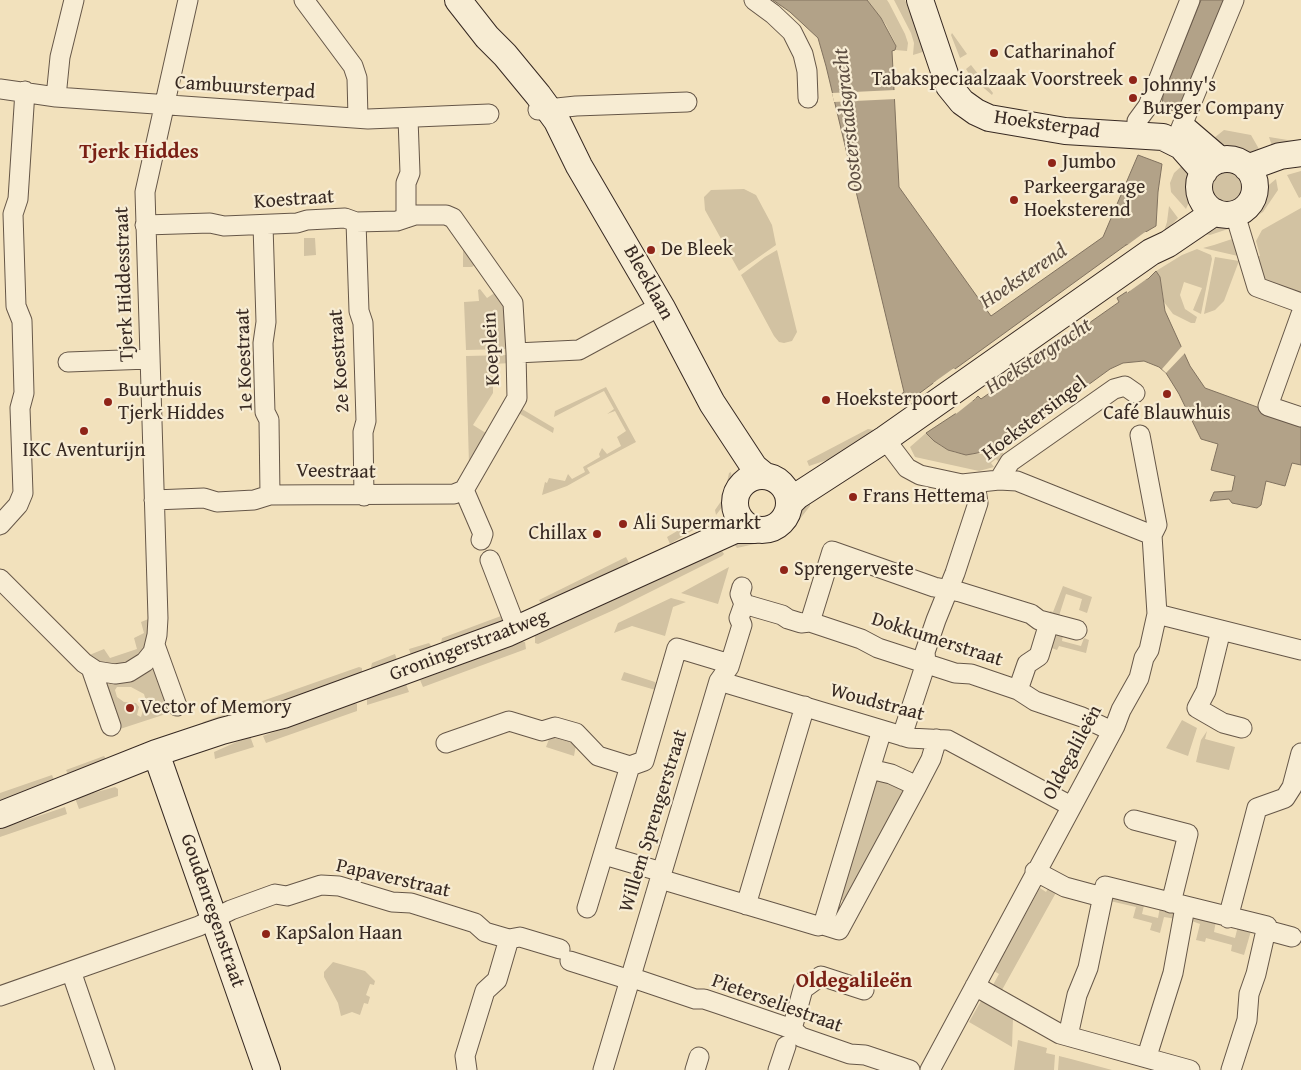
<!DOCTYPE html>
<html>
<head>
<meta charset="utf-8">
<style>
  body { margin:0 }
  canvas { display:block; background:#f2e1bc }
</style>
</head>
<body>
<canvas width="1301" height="1070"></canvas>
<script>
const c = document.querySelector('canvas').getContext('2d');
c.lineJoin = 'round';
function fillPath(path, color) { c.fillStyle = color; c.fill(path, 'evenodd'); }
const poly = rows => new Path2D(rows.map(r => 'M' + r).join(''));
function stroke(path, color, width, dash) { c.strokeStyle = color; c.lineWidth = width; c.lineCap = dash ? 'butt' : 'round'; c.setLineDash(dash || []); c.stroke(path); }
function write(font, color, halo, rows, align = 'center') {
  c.font = font + ' "Gentium Book Plus",serif'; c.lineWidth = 4.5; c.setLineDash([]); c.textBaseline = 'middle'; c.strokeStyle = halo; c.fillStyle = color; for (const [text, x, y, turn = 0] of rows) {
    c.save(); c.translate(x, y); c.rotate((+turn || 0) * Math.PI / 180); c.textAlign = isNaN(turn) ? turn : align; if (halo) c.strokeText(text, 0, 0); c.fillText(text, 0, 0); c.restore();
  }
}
const green = poly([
  [867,0,887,0,889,3,905,34,908,43,907,51,895,50,896,45,886,25],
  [894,0,905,0,926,51,913,55,914,43,911,33],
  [952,33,967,54,960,58,951,35],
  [971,65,993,93,992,95,971,77,966,69],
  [1224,130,1251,135,1263,156,1245,157,1223,152,1209,142],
  [1269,137,1294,141,1295,141,1274,152],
  [1186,162,1193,174,1193,179,1192,195,1186,209,1171,192,1170,183,1174,173],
  [1301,171,1301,197,1299,198,1287,175],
  '1213 187a14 14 0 1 1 28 0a14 14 0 1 1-28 0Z',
  [1276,179,1278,190,1263,212,1247,222,1264,189],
  [744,189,756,195,772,225,776,245,739,271,705,210,704,197,711,190],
  [1169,206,1178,218,1165,232,1164,231,1167,222],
  [1301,208,1301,296,1262,279,1255,257,1260,256,1256,241,1262,230],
  [1222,222,1231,228,1210,235,1205,234],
  [304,238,315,238,316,255,304,256],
  [1235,238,1238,256,1203,248,1214,245],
  [463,247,480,261,472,267,463,267],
  [1197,249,1211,255,1212,259,1201,314,1193,310,1202,288,1184,282,1180,295,1185,309,1197,317,1195,323,1191,323,1173,314,1164,302,1160,277,1156,271,1182,255],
  [777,250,797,332,792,341,784,343,779,342,774,336,741,275,765,257],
  [1215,257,1239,261,1224,301,1215,310,1204,314],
  [480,289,487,298,496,292,507,308,509,349,466,350,464,302,479,301,478,290],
  [510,355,511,363,493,364,493,393,473,425,489,435,469,465,466,356],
  [606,387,636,442,587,468,590,473,567,486,542,495,545,482,547,483,549,478,565,481,568,474,572,479,585,472,583,467,600,457,599,454,602,448,607,454,621,446,617,437,626,431,615,411,607,414,614,409,604,391,554,417,555,411],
  [522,409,554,428,553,433,515,411],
  [868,429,874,430,876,435,830,459,809,466,807,461],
  [926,433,941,446,956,453,981,454,1000,449,1007,458,1000,463,996,459,991,463,994,467,979,471,915,457,910,447],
  [731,472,732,480,726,502,716,515,715,510,724,497,729,473],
  [810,500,810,506,793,528,781,538,737,548,730,539,765,538,777,534,792,521,797,506],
  [699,518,703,520,703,524,670,544,667,537],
  [719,546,724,554,722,556,616,609,538,644,535,643,535,636,601,606],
  [626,557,629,563,542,605,539,600],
  [729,567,718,604,681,593],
  [1063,586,1092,597,1087,613,1079,610,1082,599,1066,594,1058,619,1049,616,1050,611,1053,612],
  [671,598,686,602,673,607,665,636,632,626,614,633,618,623],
  [501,616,505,621,441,643,442,638],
  [151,618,150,642,137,660,109,668,87,656,104,649,110,658,137,649,134,638,144,633,141,622],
  [1054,632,1063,634,1062,641,1081,646,1084,638,1089,640,1086,653,1059,646,1057,650,1049,647],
  [522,642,525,642,526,649,423,687,420,680],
  [429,643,432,647,411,655,409,649],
  [395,654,397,660,373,669,371,667,372,663],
  [359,667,362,668,362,673,254,712,251,705],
  [151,668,155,669,172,712,120,729,107,689,107,685,113,681],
  [117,687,131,687,144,694,146,701,141,717,137,715,139,707,136,703,124,702,117,697,115,690],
  [624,672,655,682,659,691,621,680],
  [406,684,409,692,367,705,367,699],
  [354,703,357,704,357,711,266,743,263,736],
  [239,709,243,720,202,724,203,722],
  [1182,720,1197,728,1188,756,1166,748],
  [1207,731,1205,739,1235,747,1229,770,1196,762,1201,740],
  [554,735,573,741,576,745,574,756,546,747,549,739],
  [250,736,254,747,215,759,214,752],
  [104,756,109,763,71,781,66,770],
  [52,775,55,782,0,801,0,793],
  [880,780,909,788,847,902,843,901,840,899,876,781],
  [115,787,118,789,118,796,79,809,75,798],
  [65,807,67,814,0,837,0,829],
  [1050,885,1058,889,1002,990,993,985,999,974,994,971,1040,888,1046,892],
  [1112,893,1145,901,1142,914,1158,918,1160,907,1177,911,1176,919,1164,917,1160,933,1150,930,1152,923,1133,918,1136,907,1110,901],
  [1190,914,1216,921,1214,932,1235,938,1238,926,1251,931,1244,955,1231,951,1232,945,1206,938,1205,942,1196,940,1200,924,1189,920],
  [333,962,365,971,375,981,374,985,370,984,366,995,370,997,368,1004,364,1003,360,1015,352,1012,341,1016,338,1003,324,977,324,972],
  [981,1001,1013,1018,1012,1047,969,1022],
  [1018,1040,1047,1048,1046,1053,1055,1055,1054,1070,1014,1070],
  [1059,1056,1071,1059,1112,1070,1058,1070]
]);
const water = poly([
  [773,0,867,0,881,18,896,46,895,50,892,51,899,187,991,316,1103,237,1138,155,1162,164,1158,192,1156,226,1144,233,1145,279,1148,279,1156,271,1160,277,1165,311,1190,366,1205,388,1301,423,1301,465,1292,463,1285,486,1266,481,1261,505,1257,508,1232,503,1229,499,1210,501,1214,492,1232,491,1235,476,1211,470,1218,444,1201,439,1179,394,1166,373,1159,367,1144,361,1123,363,1110,369,1000,449,966,455,948,450,934,441,926,433,958,412,936,381,905,404,899,396,904,392,826,66,818,38,790,12,773,0],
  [1126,245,1129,245,1129,292,1126,292,1117,298,1119,302,981,399,978,396,973,401,953,368,955,369,1126,245],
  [1201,0,1226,0,1183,104,1177,111,1162,109,1163,95,1201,0]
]);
const pier = poly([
  [895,90,896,99,834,102,832,93],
  [1145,232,1147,232,1148,278,1127,293,1126,246],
  [1183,345,1186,352,1166,373,1162,369],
  [954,368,976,398,956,414,933,383]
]);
const street = poly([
  [304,0,353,66,357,78,358,118],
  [754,0,773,14,792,32,803,54,807,71,808,98],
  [0,89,56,97,368,119,489,114],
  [56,97,60,57,74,0],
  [538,110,576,106,687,102],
  [1137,121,1148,106,1190,0],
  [1176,140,1234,0],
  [1235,214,1257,287,1301,303],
  [406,218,406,183,410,173,408,118],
  [356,222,359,311,363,323,366,421,363,432,364,496],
  [145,225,210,223,224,226,297,223,307,220,345,218,356,222,397,221,415,215,446,215,453,218,513,303,516,353,517,398,464,490],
  [263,225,266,322,263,343,265,412,269,420,270,495],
  [1301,314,1268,406,1301,417],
  [516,353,579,350,651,311,662,308],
  [68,362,149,359],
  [885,439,907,468,920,475,962,484,999,480,1017,481,1152,535],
  [999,480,1010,462,1114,389,1125,386,1135,393],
  [154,500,204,498,217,502,254,500,270,495,454,494,464,490,483,534,481,540],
  [0,525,18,505,23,493,20,408,24,393,22,321,16,306,13,214,18,199,25,91],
  [490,560,517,630],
  [0,579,84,663,96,671,115,674,129,672,145,662,153,652,157,635,158,618,145,192,188,0],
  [744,604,782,615,788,619,801,623,810,622,861,639,878,648,955,673,971,674,1018,690,1035,701,1082,717,1112,731],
  [1157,614,1301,650],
  [810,622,832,551,934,587,960,592,1031,614,1039,620,1077,630],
  [1221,630,1206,691,1197,708,1223,723,1242,728],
  [155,645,177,706],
  [91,668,111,726],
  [719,681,909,738,948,740,1071,806],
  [1018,690,1027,664,1039,656,1049,623],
  [902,736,926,663,925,652,936,620,955,573,978,503,975,483],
  [446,743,509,721,542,731,555,727,576,733,598,756,630,766,644,761,677,648,730,664],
  [870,769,882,730],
  [917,786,931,759,937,739],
  [1134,820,1188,834,1171,903],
  [604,855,662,872],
  [1035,871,1065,887,1102,897],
  [660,879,818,926,823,925,839,930,917,786,891,774,870,769,823,925],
  [746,905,805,706],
  [587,908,630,766],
  [1228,918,1257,808,1285,798,1292,787,1301,753],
  [570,961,630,980],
  [71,971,105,1070],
  [630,977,695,999,704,999,719,1004,792,1029,801,1037,850,1054,865,1055,910,1070],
  [975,986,1060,1034,1190,1070],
  [0,996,199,926,231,910,275,894,287,896,321,885,339,886,392,902,411,903,475,923,485,932,509,939,520,937,560,949],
  [792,1029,803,989,821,976,864,990],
  [1068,1036,1077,995,1088,968,1105,886,1267,926,1266,930,1292,937],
  [1147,1056,1173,973,1185,907],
  [467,1070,465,1056,485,991,497,980,509,939],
  [603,1070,719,681,729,667,742,625,739,618,744,604,740,594,742,587],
  [695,1070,699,1057],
  [778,1070,786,1046],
  [930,1070,1115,726,1121,710,1139,678,1144,658,1149,650,1157,614,1152,535,1157,525,1140,435],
  [1231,1070,1247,1020,1249,994,1256,974,1266,930]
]);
const secondary = poly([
  [458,0,487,37,505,55,538,95,557,121,579,166,662,308,712,403,754,467,765,476],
  [920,0,949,86,962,102,976,112,989,118,1065,131,1163,137,1181,146,1204,172],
  [1185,130,1220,160],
  '1199 187a28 28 0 1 1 56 0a28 28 0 1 1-56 0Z',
  [1247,168,1280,156,1301,153],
  '735 503a27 27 0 1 1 54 0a27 27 0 1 1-54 0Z',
  [789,504,797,496,885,439,1151,252,1168,244,1215,212],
  [156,753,267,1070],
  [0,815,156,753,222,731,283,715,508,633,735,530,755,530]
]);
const markers = [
  [994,53,5,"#8f2418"],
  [1133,80,5,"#8f2418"],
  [1133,98,5,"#8f2418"],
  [1052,163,5,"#8f2418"],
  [1014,200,5,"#8f2418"],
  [651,250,5,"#8f2418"],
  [1167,394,5,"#8f2418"],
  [826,400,5,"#8f2418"],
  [108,402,5,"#8f2418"],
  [84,431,5,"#8f2418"],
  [853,497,5,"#8f2418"],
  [623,524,5,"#8f2418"],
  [597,534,5,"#8f2418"],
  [784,570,5,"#8f2418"],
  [130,708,5,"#8f2418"],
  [266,934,5,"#8f2418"]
];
const poiNames = [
  ["Catharinahof",1004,53],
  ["Tabakspeciaalzaak Voorstreek",1123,80,"right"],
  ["Johnny's",1143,86],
  ["Burger Company",1143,109],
  ["Jumbo",1062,163],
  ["Parkeergarage",1024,188],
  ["Hoeksterend",1024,211],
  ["De Bleek",661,250],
  ["Buurthuis",118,391],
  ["Tjerk Hiddes",118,414],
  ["Hoeksterpoort",836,400],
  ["Café Blauwhuis",1167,414,"center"],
  ["IKC Aventurijn",84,451,"center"],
  ["Frans Hettema",863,497],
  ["Ali Supermarkt",633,524],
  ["Chillax",587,534,"right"],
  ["Sprengerveste",794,570],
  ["Vector of Memory",140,708],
  ["KapSalon Haan",276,934]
];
const streetNames = [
  ["Cambuursterpad",245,88,4],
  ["Hoeksterpad",1047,125,8],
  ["Koestraat",294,200,-4],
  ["Bleeklaan",648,283,61],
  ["Tjerk Hiddesstraat",125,284,-92],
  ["Koeplein",492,349,-93],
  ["1e Koestraat",245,360,-92],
  ["2e Koestraat",340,361,-94],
  ["Hoekstersingel",1035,419,-37],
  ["Veestraat",336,472,1],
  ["Dokkumerstraat",937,640,18],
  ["Groningerstraatweg",469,646,-21],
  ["Woudstraat",877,703,15],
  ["Oldegalileën",1073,753,-62],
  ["Willem Sprengerstraat",654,821,-73],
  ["Papaverstraat",393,879,13],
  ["Goudenregenstraat",212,911,71],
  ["Pieterseliestraat",777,1004,20]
];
const waterNames = [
  ["Oosterstadsgracht",849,120,-96],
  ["Hoeksterend",1024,277,-34],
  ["Hoekstergracht",1039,357,-33]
];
const neighbourhoodNames = [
  ["Tjerk Hiddes",139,153],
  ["Oldegalileën",854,982]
];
fillPath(green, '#d2c2a2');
fillPath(water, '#b2a288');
stroke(water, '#81725f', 1);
fillPath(pier, '#f2e1bc');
stroke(street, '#665748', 21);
stroke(secondary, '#372922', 28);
stroke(street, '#f7ecd3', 19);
stroke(secondary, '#f7ecd3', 26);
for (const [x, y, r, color] of markers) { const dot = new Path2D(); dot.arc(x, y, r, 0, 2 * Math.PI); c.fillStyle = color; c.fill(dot); stroke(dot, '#f7ecd3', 2); }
write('20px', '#372922', '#f7ecd3', poiNames, 'left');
write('20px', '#372922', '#f7ecd3', streetNames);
write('italic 21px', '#5c4d41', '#f7ecd3', waterNames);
write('bold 21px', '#7a1f14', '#f7ecd3', neighbourhoodNames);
</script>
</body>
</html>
